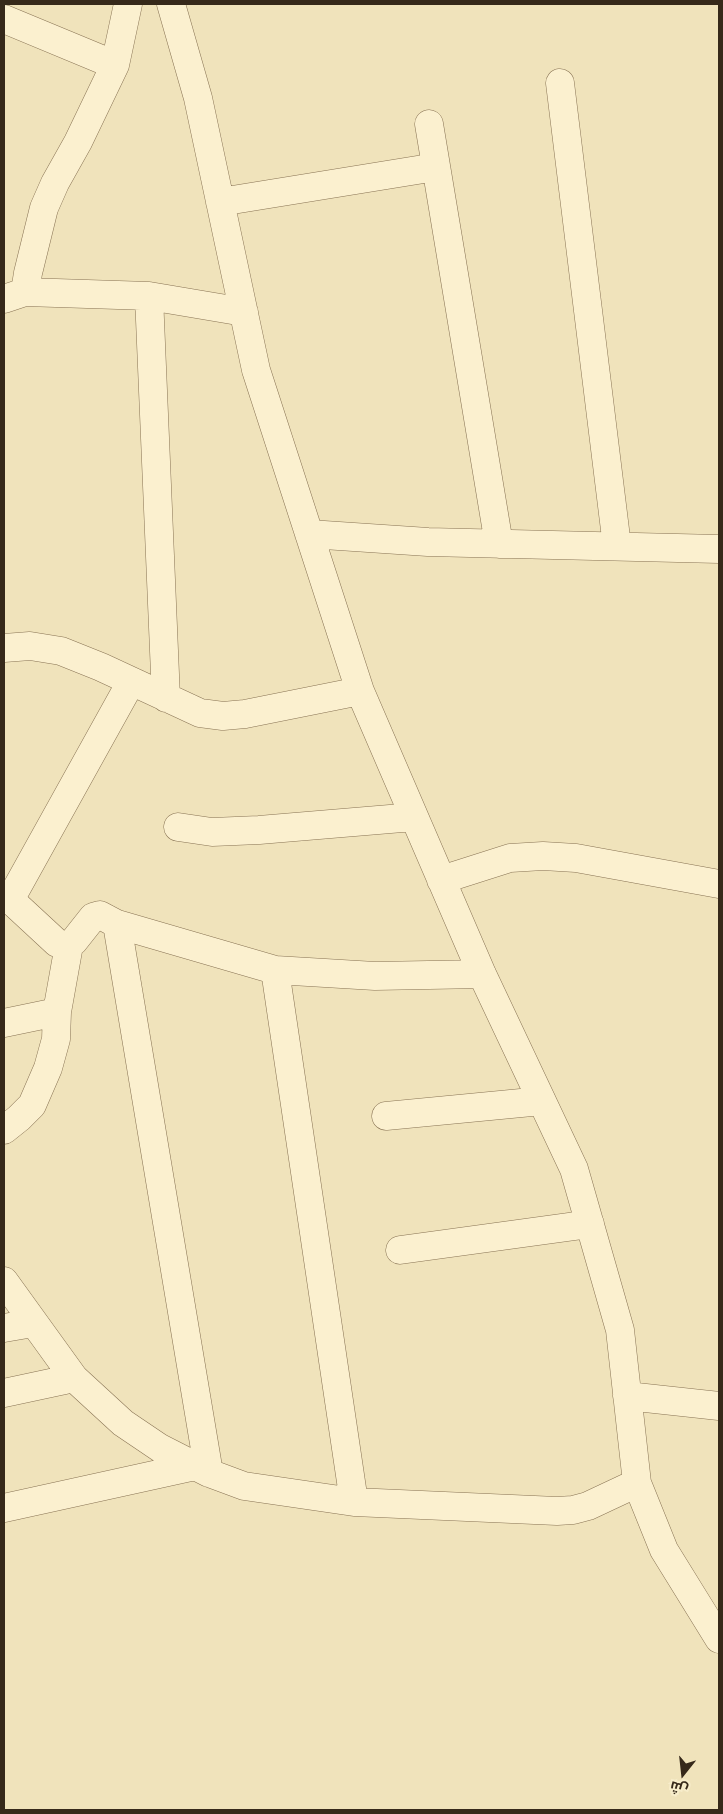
<!DOCTYPE html>
<html>
<head>
<meta charset="utf-8">
<style>
  body { margin:0 }
  #map { position:relative; width:723px; height:1814px; overflow:hidden; background:#f0e3bb; font-family:Merriweather,Cairo,serif }
  canvas { display:block }
  .frame { position:absolute; inset:0; border:5px solid #36291a; pointer-events:none }
  .north { position:absolute; left:658px; top:1749px; width:50px; height:50px; -webkit-text-stroke:4px #f7edcb; paint-order:stroke; rotate:196deg; font-size:14px; font-weight:700; line-height:20px; text-align:center; color:#36291a }
  .north::after { content:''; display:block; margin:auto; width:18px; height:22px; background:#36291a; clip-path:polygon(50% 0,100% 100%,50% 72%,0 100%) }
</style>
</head>
<body>
<div id="map">
<canvas width="723" height="1814"></canvas>
<div class="frame"></div>
<div class="north">ش</div>
</div>
<script>
const c = document.querySelector('canvas').getContext('2d');
c.lineJoin = 'round';
const poly = rows => new Path2D(rows.map(r => 'M' + r).join(''));
function stroke(path, color, width, dash) { c.strokeStyle = color; c.lineWidth = width; c.lineCap = dash ? 'butt' : 'round'; c.setLineDash(dash || []); c.stroke(path); }
const street = poly([
  [171,4,198,98,256,370,360,691,482,974,574,1169,620,1330,637,1483,664,1550,719,1639],
  [4,19,115,65],
  [560,83,617,546],
  [429,124,499,544],
  [220,202,436,167],
  [25,292,149,296,244,312],
  [149,296,166,698],
  [4,299,25,292,28,273,44,208,55,183,78,142,115,65,128,4],
  [309,534,428,542,719,549],
  [4,648,30,646,61,651,101,667,200,713,223,716,245,714,360,691],
  [178,827,212,832,259,830,414,817],
  [441,880,510,858,543,856,576,858,719,884],
  [4,894,57,943,63,945,69,945,74,941,93,917,100,915,117,924,275,970,375,976,482,974],
  [10,900,131,682],
  [117,924,209,1473],
  [275,970,354,1502],
  [4,1023,57,1012,69,945],
  [386,1116,542,1101],
  [4,1130,19,1118,32,1105,48,1068,56,1039,57,1012],
  [400,1250,590,1224],
  [4,1281,74,1378,123,1423,160,1448,209,1473,244,1486,354,1502,557,1511,573,1510,588,1506,637,1483],
  [4,1328,33,1323],
  [4,1393,74,1378],
  [627,1396,719,1406],
  [4,1508,195,1466]
]);
stroke(street, '#887354', 29);
stroke(street, '#fbf0cf', 28);
</script>
</body>
</html>
